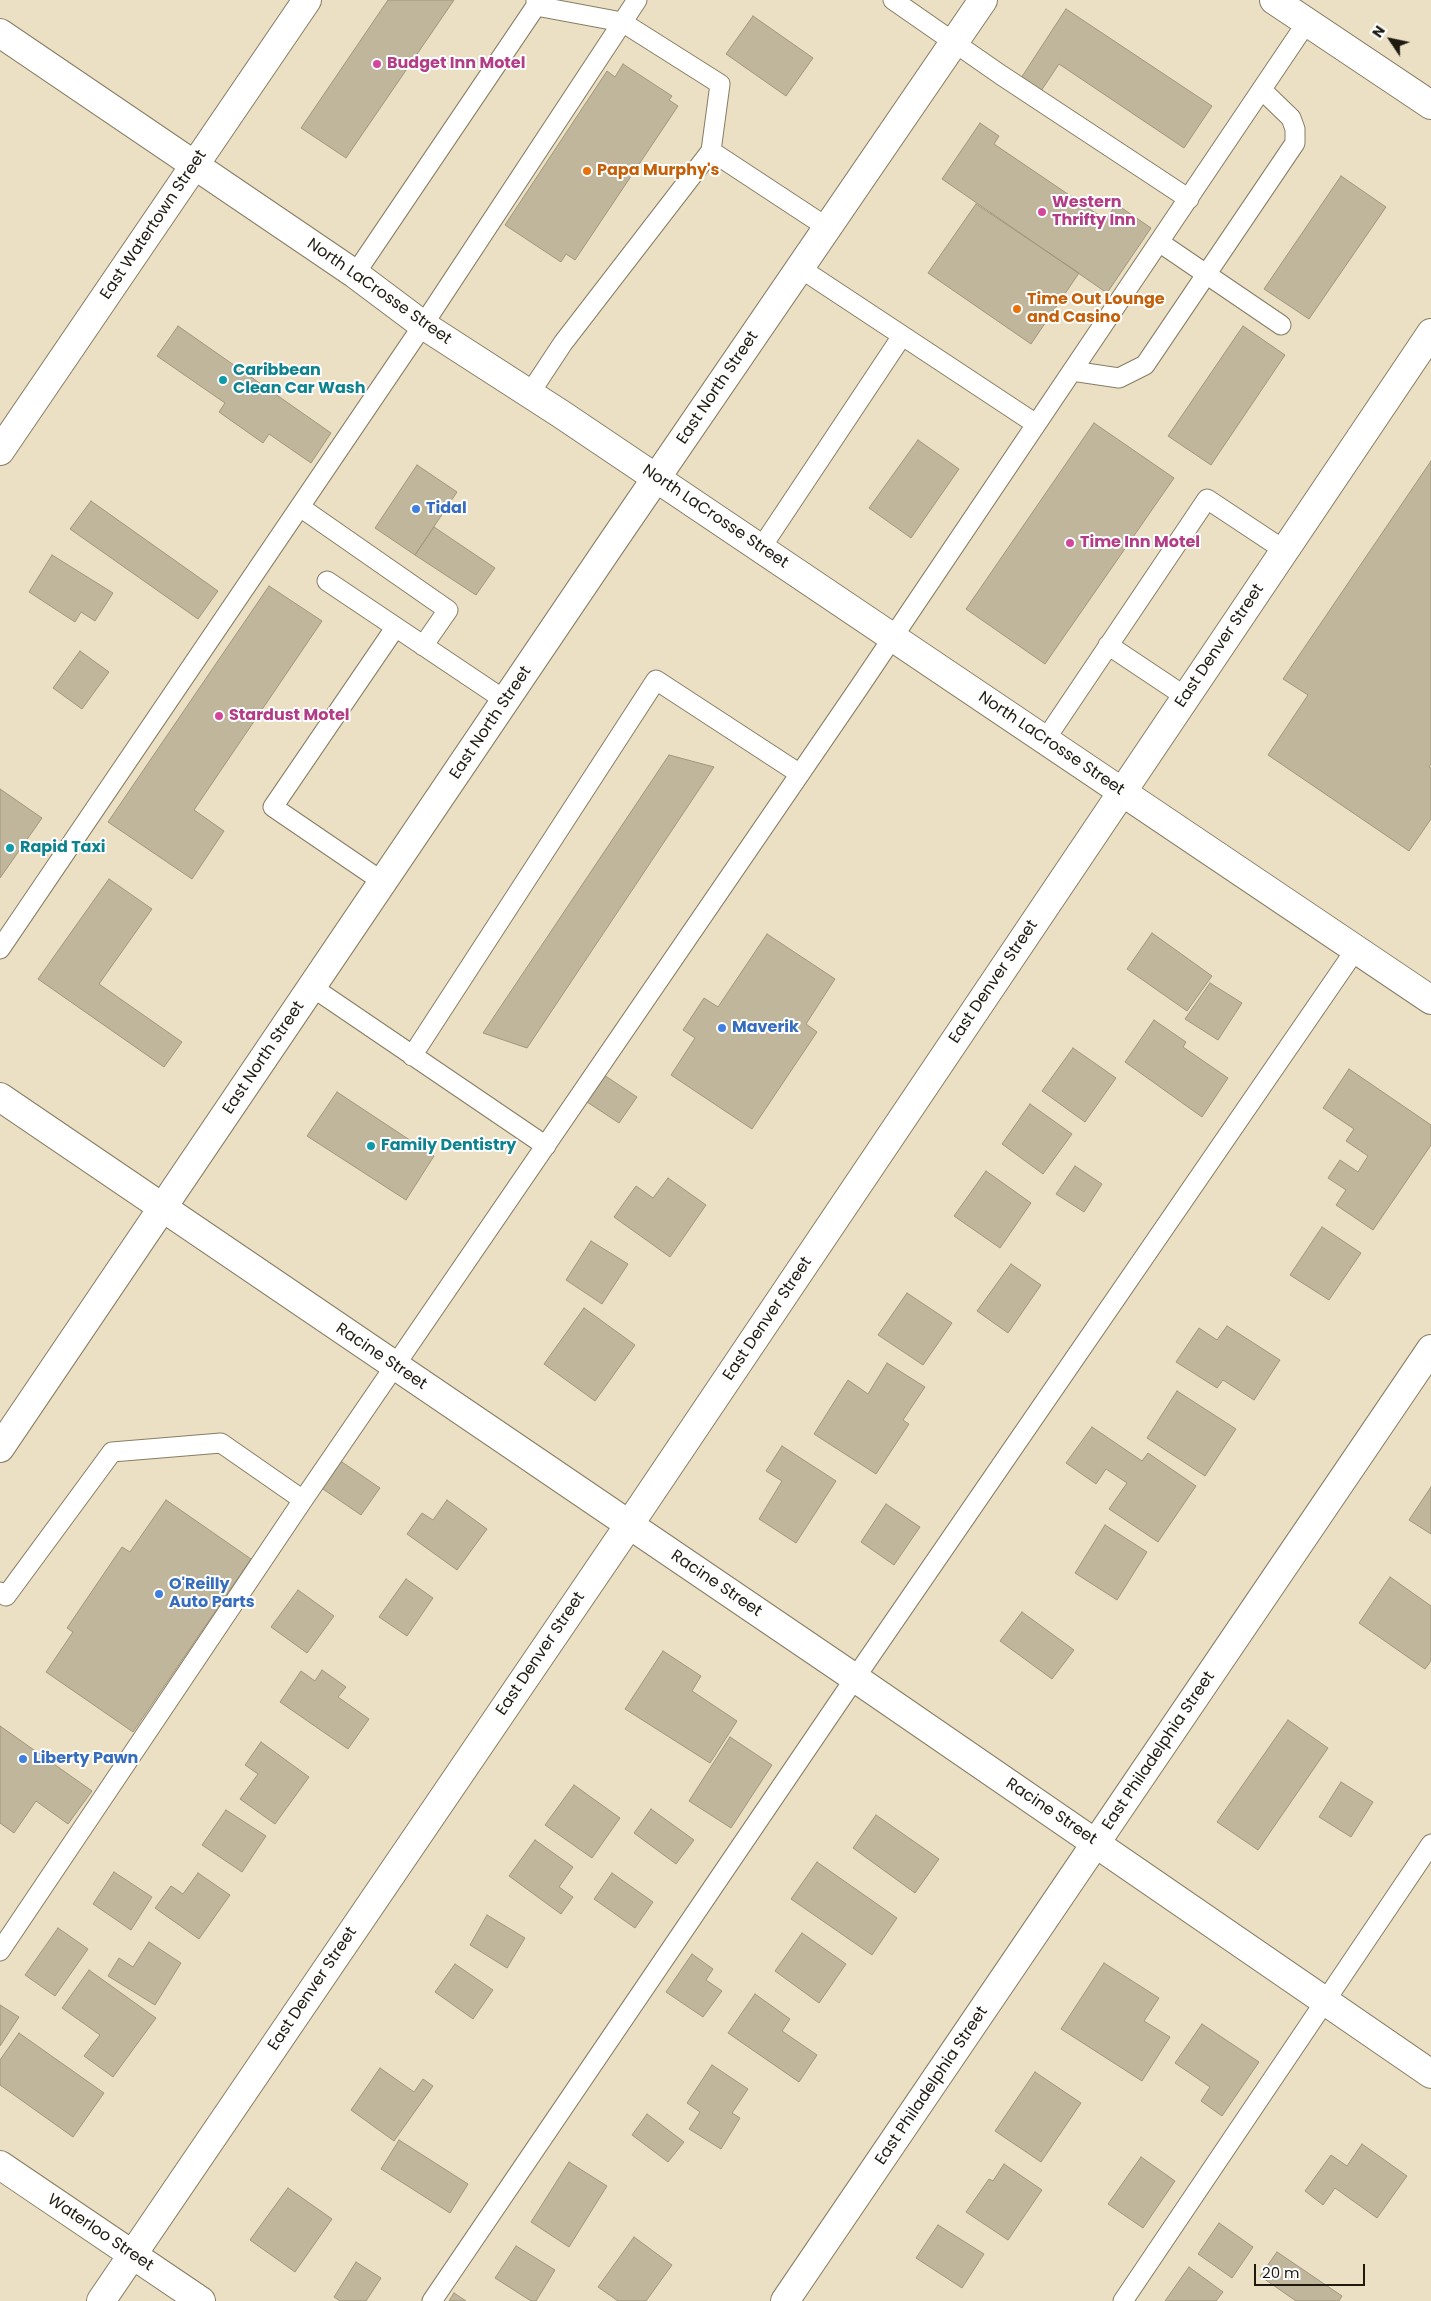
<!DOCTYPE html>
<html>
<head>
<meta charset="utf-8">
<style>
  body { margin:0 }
  #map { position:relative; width:1431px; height:2301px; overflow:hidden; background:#ebe0c4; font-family:Poppins,sans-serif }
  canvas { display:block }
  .north { position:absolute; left:1366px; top:15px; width:50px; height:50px; -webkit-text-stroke:4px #fff; paint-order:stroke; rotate:304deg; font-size:14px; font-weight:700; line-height:20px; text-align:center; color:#1e1a10 }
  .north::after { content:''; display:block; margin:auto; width:18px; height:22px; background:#1e1a10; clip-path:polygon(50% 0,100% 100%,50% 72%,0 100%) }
  .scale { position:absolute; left:1254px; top:2264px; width:111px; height:22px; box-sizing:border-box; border:2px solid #1e1a10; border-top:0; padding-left:6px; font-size:15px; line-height:18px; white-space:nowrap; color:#1e1a10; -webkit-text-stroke:4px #fff; paint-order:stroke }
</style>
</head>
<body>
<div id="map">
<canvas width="1431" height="2301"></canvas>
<div class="north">N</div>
<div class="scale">20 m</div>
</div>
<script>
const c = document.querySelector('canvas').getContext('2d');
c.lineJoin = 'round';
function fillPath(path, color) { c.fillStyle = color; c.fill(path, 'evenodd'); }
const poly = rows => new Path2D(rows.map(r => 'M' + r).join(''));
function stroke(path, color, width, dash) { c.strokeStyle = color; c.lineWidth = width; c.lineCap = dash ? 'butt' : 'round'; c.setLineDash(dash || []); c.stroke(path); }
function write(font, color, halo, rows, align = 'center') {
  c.font = font + ' Poppins,sans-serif'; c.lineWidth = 4; c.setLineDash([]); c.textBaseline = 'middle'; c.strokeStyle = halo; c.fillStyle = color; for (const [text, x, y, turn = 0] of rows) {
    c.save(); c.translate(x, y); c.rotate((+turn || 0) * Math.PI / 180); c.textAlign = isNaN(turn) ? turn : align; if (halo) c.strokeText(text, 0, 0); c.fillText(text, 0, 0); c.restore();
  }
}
const building = poly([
  [388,0,454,0,346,158,301,128,388,0],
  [1066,9,1212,106,1184,148,1059,64,1041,91,1021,78,1066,9],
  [753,16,813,58,786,96,726,54,753,16],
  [623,64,672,96,669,100,678,106,575,260,566,254,561,262,505,225,607,71,615,77,623,64],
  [980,123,999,136,994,144,1106,220,1116,204,1151,228,1107,293,942,179,980,123],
  [1341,176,1386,207,1309,319,1264,289,1341,176],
  [976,204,1079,273,1031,344,928,273,976,204],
  [178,326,331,433,311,463,269,434,263,443,219,412,225,403,157,356,178,326],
  [1243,326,1285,355,1211,465,1168,436,1243,326],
  [1094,423,1174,478,1045,664,966,609,1094,423],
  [918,440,959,469,911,538,869,508,918,440],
  [1431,461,1431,764,1429,767,1431,768,1431,819,1409,851,1268,755,1308,695,1283,679,1431,461],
  [417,465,457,492,415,555,375,528,417,465],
  [91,501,218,591,198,619,70,529,91,501],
  [434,527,495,568,476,595,415,555,434,527],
  [52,555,113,593,95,621,81,612,75,622,29,592,52,555],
  [269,586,322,621,194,810,224,831,192,879,108,822,269,586],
  [80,651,109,672,82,709,53,688,80,651],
  [669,755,714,767,527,1048,483,1033,669,755],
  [0,789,42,818,0,878,0,789],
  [109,879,152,909,99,984,182,1042,164,1067,38,979,109,879],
  [1152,933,1212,976,1187,1011,1127,969,1152,933],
  [767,934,835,979,806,1024,817,1032,752,1129,671,1075,695,1038,683,1030,704,998,718,1007,767,934],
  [1210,983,1242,1003,1218,1040,1185,1019,1210,983],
  [1154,1020,1186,1042,1183,1047,1228,1078,1202,1117,1125,1062,1154,1020],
  [1073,1048,1116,1078,1085,1122,1042,1091,1073,1048],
  [1349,1069,1431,1125,1431,1145,1373,1230,1336,1205,1346,1190,1328,1178,1340,1160,1358,1172,1368,1156,1346,1141,1354,1129,1323,1108,1349,1069],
  [601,1073,637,1097,619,1123,584,1100,601,1073],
  [337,1092,434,1156,406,1200,307,1136,337,1092],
  [1030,1104,1072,1134,1043,1174,1002,1144,1030,1104],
  [1075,1166,1102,1184,1084,1212,1056,1194,1075,1166],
  [986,1171,1031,1203,1000,1248,954,1216,986,1171],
  [668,1178,706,1205,670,1257,614,1217,636,1186,653,1198,668,1178],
  [1322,1227,1361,1253,1329,1300,1290,1275,1322,1227],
  [591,1241,628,1264,602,1304,566,1280,591,1241],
  [1011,1264,1041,1285,1008,1333,977,1311,1011,1264],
  [907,1293,952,1323,923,1365,878,1335,907,1293],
  [584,1308,635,1345,595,1401,544,1364,584,1308],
  [1227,1326,1280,1360,1254,1400,1223,1380,1217,1388,1176,1362,1199,1328,1217,1340,1227,1326],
  [887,1363,925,1387,903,1420,909,1424,876,1474,814,1434,848,1380,868,1394,887,1363],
  [1177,1391,1236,1429,1205,1476,1147,1438,1177,1391],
  [1092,1427,1142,1461,1148,1453,1196,1486,1158,1542,1109,1509,1127,1483,1106,1469,1096,1484,1066,1463,1092,1427],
  [782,1446,836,1481,796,1543,759,1519,782,1481,766,1471,782,1446],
  [339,1460,380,1488,361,1515,320,1487,339,1460],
  [1431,1487,1431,1534,1409,1520,1431,1487],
  [166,1500,251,1559,133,1732,46,1672,73,1632,67,1628,122,1547,130,1552,166,1500],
  [447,1500,487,1529,457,1570,407,1534,422,1513,433,1520,447,1500],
  [886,1504,920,1527,894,1565,861,1542,886,1504],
  [1105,1525,1147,1552,1117,1600,1075,1573,1105,1525],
  [1390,1577,1431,1606,1431,1661,1425,1669,1359,1623,1390,1577],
  [406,1579,433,1598,407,1636,379,1617,406,1579],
  [298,1590,334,1616,307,1653,271,1627,298,1590],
  [1022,1612,1074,1650,1052,1679,1000,1641,1022,1612],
  [663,1651,701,1676,692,1691,737,1721,710,1763,625,1709,663,1651],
  [322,1670,346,1687,338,1697,369,1719,348,1749,280,1702,301,1671,315,1681,322,1670],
  [1288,1720,1328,1748,1258,1850,1217,1822,1288,1720],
  [0,1726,92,1791,68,1824,36,1801,14,1833,0,1823,0,1726],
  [730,1737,772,1765,731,1828,689,1801,730,1737],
  [261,1742,309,1777,275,1824,240,1799,258,1774,245,1765,261,1742],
  [1341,1782,1373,1802,1351,1837,1319,1817,1341,1782],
  [574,1785,620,1818,592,1858,545,1825,574,1785],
  [651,1809,694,1840,676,1864,634,1833,651,1809],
  [226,1810,266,1836,242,1872,202,1845,226,1810],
  [876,1815,939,1859,915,1893,853,1848,876,1815],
  [535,1840,573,1867,559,1887,573,1897,561,1914,509,1876,535,1840],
  [817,1862,897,1918,872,1955,791,1899,817,1862],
  [114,1872,152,1897,131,1930,93,1904,114,1872],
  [198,1873,230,1895,199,1939,155,1908,171,1886,183,1894,198,1873],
  [612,1873,653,1902,635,1928,594,1899,612,1873],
  [487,1915,525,1938,507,1968,470,1945,487,1915],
  [58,1928,88,1949,55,1996,25,1975,58,1928],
  [802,1933,846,1964,819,2003,775,1971,802,1933],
  [149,1942,181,1963,155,2005,108,1976,119,1958,133,1967,149,1942],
  [692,1954,713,1969,706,1980,722,1991,703,2017,666,1992,692,1954],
  [1104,1963,1159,1998,1144,2021,1170,2037,1142,2081,1061,2029,1104,1963],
  [455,1964,493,1990,473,2019,435,1992,455,1964],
  [89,1970,156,2018,113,2077,84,2056,100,2035,62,2008,89,1970],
  [755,1994,790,2019,782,2031,817,2055,799,2082,728,2033,755,1994],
  [0,2005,19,2017,0,2046,0,2005],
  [1202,2024,1259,2062,1222,2116,1201,2101,1210,2087,1175,2063,1202,2024],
  [19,2033,104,2093,73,2137,0,2085,0,2060,19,2033],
  [712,2065,748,2089,732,2113,740,2118,721,2149,689,2129,700,2112,687,2103,712,2065],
  [380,2068,414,2092,423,2079,433,2086,394,2141,351,2110,380,2068],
  [1035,2072,1081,2103,1041,2162,995,2131,1035,2072],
  [647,2114,684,2142,668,2162,632,2135,647,2114],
  [399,2140,468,2184,450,2213,381,2169,399,2140],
  [1362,2144,1407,2176,1377,2218,1335,2188,1323,2205,1305,2191,1331,2155,1347,2166,1362,2144],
  [1141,2157,1175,2181,1143,2228,1108,2204,1141,2157],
  [569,2162,607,2186,569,2247,531,2222,569,2162],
  [1004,2164,1042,2190,1008,2240,966,2212,989,2179,993,2181,1004,2164],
  [288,2188,332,2219,295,2272,250,2240,288,2188],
  [1219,2223,1253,2247,1232,2278,1198,2254,1219,2223],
  [938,2225,984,2254,962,2288,916,2258,938,2225],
  [634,2237,672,2265,646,2301,618,2301,598,2287,634,2237],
  [516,2246,555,2270,536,2301,531,2301,495,2278,516,2246],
  [1277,2252,1342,2296,1339,2301,1296,2301,1260,2276,1277,2252],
  [356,2262,381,2278,366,2301,340,2301,334,2297,356,2262],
  [1189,2267,1223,2292,1216,2301,1165,2301,1189,2267],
  [454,2293,466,2301,449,2301,454,2293]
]);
const service = poly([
  [893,0,1001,75,1189,199],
  [536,6,622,22,720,84,711,151],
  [1159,242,1281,325],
  [800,268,1036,424],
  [355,274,536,6,536,0],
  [1072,371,1119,378,1145,365,1295,143,1295,129,1291,118,1262,90],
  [530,393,563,343,711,151,828,228],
  [300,507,448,610,423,646],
  [761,548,902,336],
  [327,581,506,701],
  [1108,645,1186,697],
  [1045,740,1207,499,1284,550],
  [383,882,273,807,395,628],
  [0,949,423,325,637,0],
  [312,987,546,1146],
  [412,1056,656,680,800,774],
  [0,1592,6,1596,112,1452,221,1443,303,1500],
  [0,1951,303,1500,858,689,1307,22],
  [432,2301,855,1678,1356,949],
  [1123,2301,1431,1844]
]);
const minor = poly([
  [1274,0,1431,105],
  [0,451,307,0],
  [0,1097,855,1678,1431,2074],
  [0,2165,201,2301],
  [101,2301,629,1525,1431,333],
  [785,2301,1431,1349]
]);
const secondary = poly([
  [0,33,355,274,423,325,561,414,1431,1000]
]);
const primary = poly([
  [0,1448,609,547,983,0]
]);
const markers = [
  [377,64,5,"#d1479c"],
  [587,171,5,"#e8710a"],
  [1042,212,5,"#d1479c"],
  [1017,309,5,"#e8710a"],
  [223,380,5,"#0f9aa8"],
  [416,509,5,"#3f7fe0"],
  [1070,543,5,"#d1479c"],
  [219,716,5,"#d1479c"],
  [10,848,5,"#0f9aa8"],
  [722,1028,5,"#3f7fe0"],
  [371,1146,5,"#0f9aa8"],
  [159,1594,5,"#3f7fe0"],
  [23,1759,5,"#3f7fe0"]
];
const hotelNames = [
  ["Budget Inn Motel",387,64],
  ["Western",1052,203],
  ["Thrifty Inn",1052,221],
  ["Time Inn Motel",1080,543],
  ["Stardust Motel",229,716]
];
const foodNames = [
  ["Papa Murphy's",597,171],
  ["Time Out Lounge",1027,300],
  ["and Casino",1027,318]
];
const streetNames = [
  ["East Watertown Street",154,225,-56],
  ["North LaCrosse Street",379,292,35],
  ["East North Street",718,388,-56],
  ["North LaCrosse Street",715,517,34],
  ["East Denver Street",1220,646,-56],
  ["East North Street",491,723,-56],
  ["North LaCrosse Street",1051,744,34],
  ["East Denver Street",994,982,-56],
  ["East North Street",264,1058,-56],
  ["East Denver Street",768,1319,-56],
  ["Racine Street",381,1357,34],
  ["Racine Street",716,1584,34],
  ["East Denver Street",541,1654,-56],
  ["East Philadelphia Street",1159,1751,-56],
  ["Racine Street",1051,1812,34],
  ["East Denver Street",313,1989,-56],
  ["East Philadelphia Street",932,2086,-56],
  ["Waterloo Street",100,2233,34]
];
const cultureNames = [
  ["Caribbean",233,371],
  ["Clean Car Wash",233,389],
  ["Rapid Taxi",20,848],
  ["Family Dentistry",381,1146]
];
const shopNames = [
  ["Tidal",426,509],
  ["Maverik",732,1028],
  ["O'Reilly",169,1585],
  ["Auto Parts",169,1603],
  ["Liberty Pawn",33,1759]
];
fillPath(building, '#c0b69c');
stroke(building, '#a0967c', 1);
stroke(service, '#877d64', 21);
stroke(minor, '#877d64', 30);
stroke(secondary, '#877d64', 30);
stroke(primary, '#877d64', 30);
stroke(service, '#fff', 19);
stroke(minor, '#fff', 28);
stroke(secondary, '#fff', 28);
stroke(primary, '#fff', 28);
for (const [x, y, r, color] of markers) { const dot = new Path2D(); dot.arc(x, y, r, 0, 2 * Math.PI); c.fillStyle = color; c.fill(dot); stroke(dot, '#fff', 2); }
write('bold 16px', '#b23c85', '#fff', hotelNames, 'left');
write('bold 16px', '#c56008', '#fff', foodNames, 'left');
write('16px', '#1e1a10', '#fff', streetNames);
write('bold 16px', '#0d838f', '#fff', cultureNames, 'left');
write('bold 16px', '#366cbe', '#fff', shopNames, 'left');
</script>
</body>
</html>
